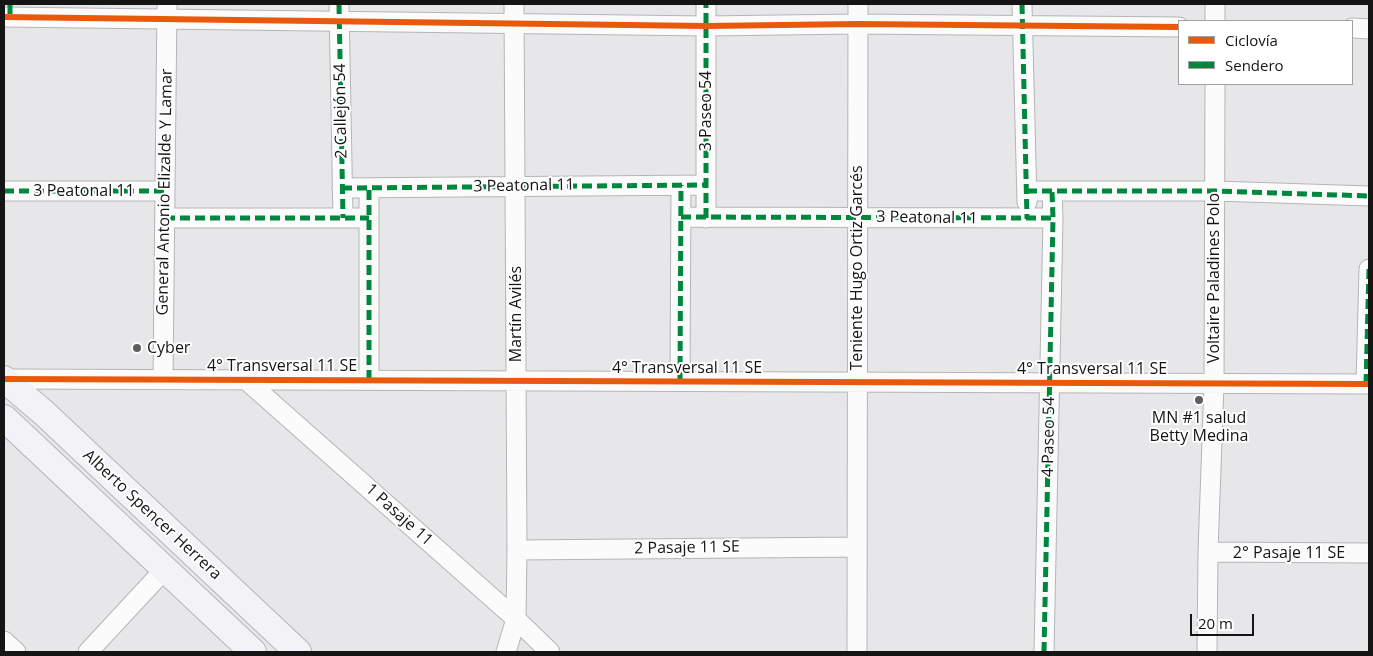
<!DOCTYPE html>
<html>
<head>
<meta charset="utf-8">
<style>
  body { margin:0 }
  #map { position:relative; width:1373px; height:656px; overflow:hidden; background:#e7e7ea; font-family:"Open Sans",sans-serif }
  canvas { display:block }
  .frame { position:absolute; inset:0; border:5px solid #151516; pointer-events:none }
  .legend { position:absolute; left:1178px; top:20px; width:175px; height:65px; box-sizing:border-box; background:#fff; border:1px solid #a1a1a2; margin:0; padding:6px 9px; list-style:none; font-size:15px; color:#151516 }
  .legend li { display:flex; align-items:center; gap:10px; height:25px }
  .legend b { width:25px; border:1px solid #a1a1a2 }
  .scale { position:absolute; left:1190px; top:614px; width:64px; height:22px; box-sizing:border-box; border:2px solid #151516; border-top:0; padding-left:6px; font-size:15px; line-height:18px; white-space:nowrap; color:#151516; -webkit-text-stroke:4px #fff; paint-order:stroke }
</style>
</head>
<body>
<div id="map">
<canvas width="1373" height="656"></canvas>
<div class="frame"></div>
<ul class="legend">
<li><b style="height:6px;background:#e8590c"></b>Ciclovía</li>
<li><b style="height:6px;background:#00873e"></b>Sendero</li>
</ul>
<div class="scale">20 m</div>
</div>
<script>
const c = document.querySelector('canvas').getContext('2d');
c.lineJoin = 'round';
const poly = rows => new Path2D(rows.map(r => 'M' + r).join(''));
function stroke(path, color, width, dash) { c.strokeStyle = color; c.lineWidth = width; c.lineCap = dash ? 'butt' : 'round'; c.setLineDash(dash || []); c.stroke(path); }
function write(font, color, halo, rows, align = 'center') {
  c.font = font + ' "Open Sans",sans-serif'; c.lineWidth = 4; c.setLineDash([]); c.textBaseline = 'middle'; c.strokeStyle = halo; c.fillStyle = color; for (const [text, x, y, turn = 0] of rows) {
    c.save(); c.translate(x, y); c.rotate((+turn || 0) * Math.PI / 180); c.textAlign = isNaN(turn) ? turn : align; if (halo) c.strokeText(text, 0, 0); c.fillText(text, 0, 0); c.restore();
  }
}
const street = poly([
  [339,4,343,218],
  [1022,4,1027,202],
  [1215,4,1215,21],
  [4,17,706,26,858,24,1179,27],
  [1352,28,1369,29],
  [342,188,706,185],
  [4,191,165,191],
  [1027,191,1215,191,1369,196],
  [681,217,1053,218],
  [165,218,369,218],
  [706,218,706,4],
  [4,379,1369,384],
  [163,380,167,4],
  [246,380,516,619,550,652],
  [369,380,369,188],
  [680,381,681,185],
  [1366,384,1369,269],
  [517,550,857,547],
  [1208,552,1369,553],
  [4,641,16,652],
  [88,652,165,569],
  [506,652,516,619,517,550,514,4],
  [857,652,858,4],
  [1044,652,1053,218,1052,191],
  [1207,652,1208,552,1214,384,1215,84]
]);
const secondary = poly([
  [4,379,44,413,298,652],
  [4,418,253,652]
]);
const quiet = poly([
  [10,4,10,18],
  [339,4,343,218],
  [1022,4,1027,219],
  [342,188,706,185],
  [4,191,165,191],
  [1027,191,1215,191,1369,196],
  [681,217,1053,218],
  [165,218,369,218],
  [706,218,706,4],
  [369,380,369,188],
  [680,381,681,185],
  [1366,384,1369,269],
  [1044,652,1053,218,1052,191]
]);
const cycleway = poly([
  [4,17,706,26,858,24,1179,27],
  [4,379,1369,384]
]);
const markers = [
  [137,348,5,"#5e5e60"],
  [1199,400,5,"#5e5e60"]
];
const streetNames = [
  ["2 Callejón 54",341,111,-91],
  ["3 Paseo 54",706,111,-90],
  ["3 Peatonal 11",524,186,-1],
  ["3 Peatonal 11",84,191],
  ["General Antonio Elizalde Y Lamar",165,192,-89],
  ["3 Peatonal 11",927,218,1],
  ["Teniente Hugo Ortiz Garcés",857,268,-90],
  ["Voltaire Paladines Polo",1214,278,-90],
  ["Martín Avilés",516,314,-90],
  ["4° Transversal 11 SE",282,366],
  ["4° Transversal 11 SE",687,368],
  ["4° Transversal 11 SE",1092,369],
  ["4 Paseo 54",1049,437,-89],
  ["Alberto Spencer Herrera",152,515,43],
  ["1 Pasaje 11",399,515,42],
  ["2 Pasaje 11 SE",687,548,-1],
  ["2° Pasaje 11 SE",1289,553]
];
const poiNames = [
  ["Cyber",147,348],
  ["MN #1 salud",1199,418,"center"],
  ["Betty Medina",1199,436,"center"]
];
stroke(street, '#b5b5b7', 21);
stroke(secondary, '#b5b5b7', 28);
stroke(street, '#fbfbfc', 19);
stroke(secondary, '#f3f3f7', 26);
stroke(quiet, '#00873e', 5, [10, 5]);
stroke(cycleway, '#e8590c', 6);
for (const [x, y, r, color] of markers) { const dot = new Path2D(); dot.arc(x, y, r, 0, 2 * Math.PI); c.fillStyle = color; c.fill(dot); stroke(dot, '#fff', 2); }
write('16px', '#151516', '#fff', streetNames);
write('16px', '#151516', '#fff', poiNames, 'left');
</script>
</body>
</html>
